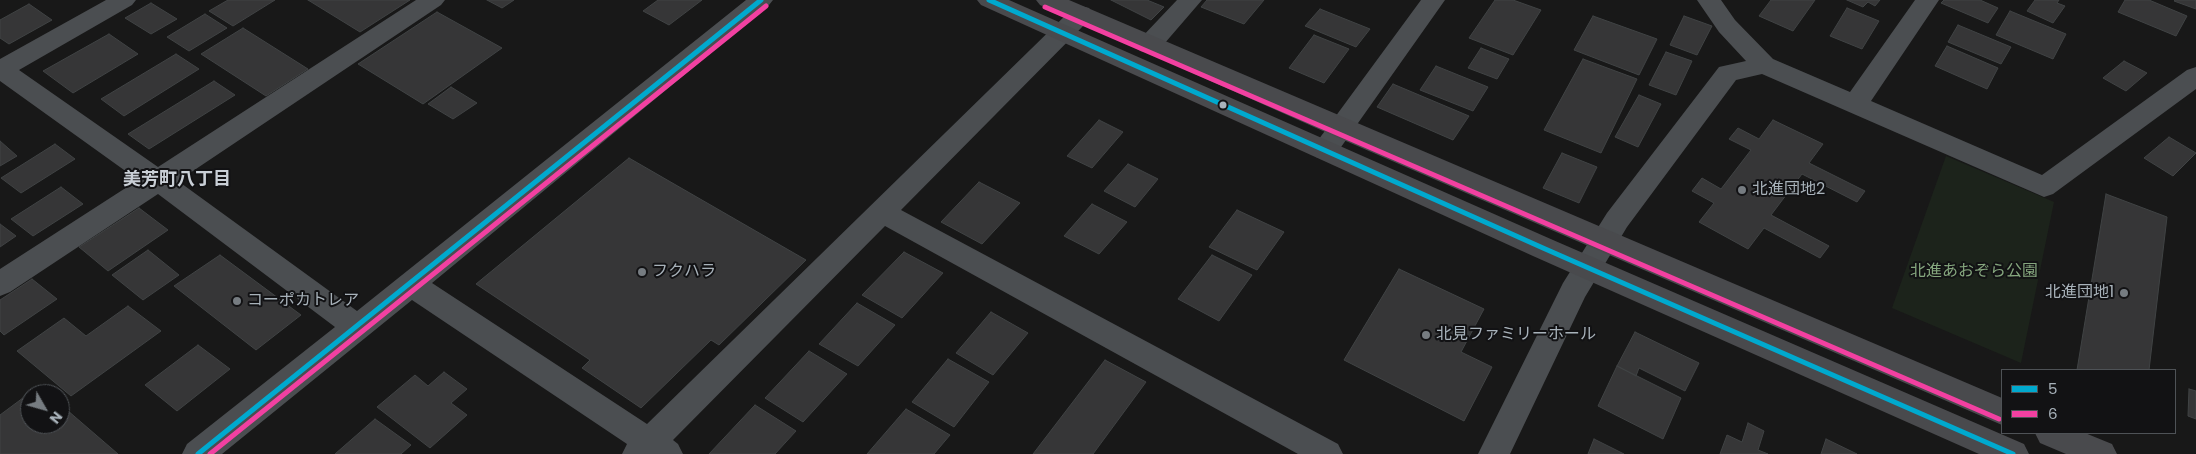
<!DOCTYPE html>
<html>
<head>
<meta charset="utf-8">
<style>
  body { margin:0 }
  #map { position:relative; width:2196px; height:454px; overflow:hidden; background:#181818; font-family:Poppins,sans-serif }
  canvas { display:block }
  .legend { position:absolute; left:2001px; top:369px; width:175px; height:65px; box-sizing:border-box; background:#121214; border:1px solid #4e5256; margin:0; padding:6px 9px; list-style:none; font-size:15px; color:#a8b2ba }
  .legend li { display:flex; align-items:center; gap:10px; height:25px }
  .legend b { width:25px; border:1px solid #4e5256 }
  .north { position:absolute; left:20px; top:384px; width:50px; height:50px; box-sizing:border-box; background:#121214; border:1px solid #4e5256; border-radius:50%; rotate:128deg; font-size:14px; font-weight:700; line-height:20px; text-align:center; color:#a8b2ba }
  .north::after { content:''; display:block; margin:auto; width:18px; height:22px; background:#767c81; clip-path:polygon(50% 0,100% 100%,50% 72%,0 100%) }
</style>
</head>
<body>
<div id="map">
<canvas width="2196" height="454"></canvas>
<ul class="legend">
<li><b style="height:6px;background:#00a9ce"></b>5</li>
<li><b style="height:6px;background:#f240a1"></b>6</li>
</ul>
<div class="north">N</div>
</div>
<script>
const c = document.querySelector('canvas').getContext('2d');
c.lineJoin = 'round';
function fillPath(path, color) { c.fillStyle = color; c.fill(path, 'evenodd'); }
const poly = rows => new Path2D(rows.map(r => 'M' + r).join(''));
function stroke(path, color, width, dash) { c.strokeStyle = color; c.lineWidth = width; c.lineCap = dash ? 'butt' : 'round'; c.setLineDash(dash || []); c.stroke(path); }
function write(font, color, halo, rows, align = 'center') {
  c.font = font + ' Poppins,"Noto Sans JP",sans-serif'; c.lineWidth = 4; c.setLineDash([]); c.textBaseline = 'middle'; c.strokeStyle = halo; c.fillStyle = color; for (const [text, x, y, turn = 0] of rows) {
    c.save(); c.translate(x, y); c.rotate((+turn || 0) * Math.PI / 180); c.textAlign = isNaN(turn) ? turn : align; if (halo) c.strokeText(text, 0, 0); c.fillText(text, 0, 0); c.restore();
  }
}
const green = poly([
  [1946,156,2054,202,2021,363,1892,308]
]);
const building = poly([
  [228,0,275,0,233,26,209,11,228,0],
  [308,0,410,0,360,32,308,0],
  [487,0,514,0,502,8,487,0],
  [658,0,702,0,669,25,643,11,658,0],
  [1111,0,1147,0,1164,7,1151,20,1111,0],
  [1207,0,1264,0,1244,24,1201,7,1207,0],
  [1495,0,1513,0,1541,10,1513,55,1469,38,1495,0],
  [1771,0,1815,0,1793,31,1759,16,1771,0],
  [1847,0,1880,0,1875,6,1868,2,1863,7,1847,0],
  [1944,0,1980,0,1998,8,1988,23,1941,3,1944,0],
  [2035,0,2059,0,2057,3,2065,6,2053,23,2027,11,2035,0],
  [2125,0,2149,0,2187,16,2176,36,2118,12,2125,0],
  [2175,0,2196,0,2196,9,2174,1,2175,0],
  [151,3,177,19,151,34,125,18,151,3],
  [29,4,52,20,9,44,0,38,0,20,29,4],
  [1847,8,1879,21,1862,49,1830,36,1847,8],
  [1320,9,1370,29,1356,47,1305,26,1320,9],
  [2010,11,2066,34,2053,59,1996,35,2010,11],
  [437,12,502,48,423,104,358,64,437,12],
  [205,14,227,28,189,51,167,37,205,14],
  [1593,16,1657,39,1639,75,1574,50,1593,16],
  [1684,16,1712,26,1697,55,1670,45,1684,16],
  [1958,25,2011,47,2001,64,1948,42,1958,25],
  [243,28,308,69,266,96,201,54,243,28],
  [109,34,138,54,73,93,43,71,109,34],
  [1314,35,1349,49,1324,83,1289,68,1314,35],
  [1947,46,1998,68,1987,89,1935,66,1947,46],
  [1481,48,1509,59,1497,79,1468,68,1481,48],
  [1666,52,1692,61,1676,95,1649,85,1666,52],
  [176,54,199,69,124,116,101,99,176,54],
  [1583,59,1637,79,1601,153,1544,130,1583,59],
  [2124,61,2147,73,2126,91,2103,78,2124,61],
  [1436,66,1488,87,1473,111,1420,90,1436,66],
  [214,81,235,95,149,149,128,134,214,81],
  [1393,84,1469,116,1453,140,1377,107,1393,84],
  [451,87,477,103,453,119,428,104,451,87],
  [1639,95,1661,104,1638,147,1615,137,1639,95],
  [1099,120,1123,132,1092,168,1067,156,1099,120],
  [1773,120,1823,144,1809,163,1865,191,1857,202,1802,174,1771,215,1829,246,1820,258,1764,228,1748,249,1699,222,1714,203,1692,191,1702,178,1721,189,1751,150,1729,139,1738,128,1759,139,1773,120],
  [2169,137,2196,153,2173,176,2144,158,2169,137],
  [0,141,17,156,0,166,0,141],
  [55,144,75,159,21,193,1,178,55,144],
  [1562,153,1597,167,1579,203,1543,188,1562,153],
  [629,158,806,260,719,345,711,340,641,408,582,368,590,360,476,284,629,158],
  [1128,164,1158,179,1135,207,1104,191,1128,164],
  [979,182,1020,203,982,244,941,222,979,182],
  [61,187,83,204,33,236,11,219,61,187],
  [2106,194,2167,217,2149,370,2077,370,2106,194],
  [1092,204,1127,222,1099,254,1064,236,1092,204],
  [139,208,168,230,108,271,79,247,139,208],
  [1237,210,1284,232,1257,270,1209,247,1237,210],
  [0,224,16,236,0,247,0,224],
  [148,250,179,275,143,300,112,275,148,250],
  [904,252,943,273,902,318,862,295,904,252],
  [220,255,301,315,256,350,174,286,220,255],
  [1212,255,1252,275,1219,321,1178,299,1212,255],
  [1399,269,1484,309,1461,352,1492,367,1464,421,1344,360,1399,269],
  [32,279,57,299,4,335,0,331,0,300,32,279],
  [857,303,895,325,858,366,819,344,857,303],
  [128,306,161,331,71,396,17,351,64,318,86,336,128,306],
  [991,312,1028,333,993,375,956,353,991,312],
  [1635,332,1699,363,1685,391,1639,368,1636,376,1617,366,1635,332],
  [198,345,230,369,177,411,145,385,198,345],
  [809,351,847,374,803,422,765,398,809,351],
  [948,359,989,382,954,427,912,402,948,359],
  [1105,360,1146,382,1093,454,1033,454,1105,360],
  [1617,366,1681,398,1663,439,1598,406,1617,366],
  [444,372,467,389,451,403,467,415,430,448,377,407,415,375,428,386,444,372],
  [39,386,48,394,30,394,30,424,60,424,60,404,118,454,0,454,0,415,39,386],
  [2189,389,2196,391,2196,419,2188,416,2189,389],
  [755,405,796,431,775,454,709,454,755,405],
  [906,409,950,435,934,454,867,454,906,409],
  [375,419,411,445,401,454,335,454,375,419],
  [1748,423,1764,431,1758,450,1768,454,1720,454,1727,435,1742,442,1748,423],
  [1594,439,1624,454,1588,454,1594,439],
  [1826,439,1857,454,1821,454,1826,439]
]);
const minor = poly([
  [106,0,136,0,132,5,19,70,158,167,416,0,445,0,441,5,178,181,357,311,746,0,773,0,769,5,432,283,647,424,1073,8,1081,6,1089,8,1093,14,1089,20,901,210,1338,444,1343,454,1298,454,885,226,673,440,678,444,683,454,622,454,627,444,412,300,222,454,182,454,187,444,335,327,158,194,10,292,0,296,0,269,138,180,0,81,0,59,106,0],
  [1177,0,1202,0,1158,51,1149,53,1140,51,1137,45,1140,39,1177,0],
  [1421,0,1445,0,1334,157,1325,160,1316,157,1312,150,1316,143,1421,0],
  [1697,0,1721,0,1735,20,1773,59,1850,92,1915,0,1939,0,1871,101,2042,175,2187,70,2196,67,2196,89,2053,194,2044,197,1762,74,1736,80,1627,227,1585,297,1510,454,1478,454,1563,283,1607,213,1719,67,1746,61,1719,32,1697,0]
]);
const major = poly([
  [977,0,1009,0,1553,240,2024,444,2029,454,1979,454,1533,256,981,5,977,0],
  [1036,0,1069,0,2002,398,2002,425,1332,135,1040,5,1036,0],
  [2035,433,2085,433,2112,444,2117,454,2066,454,2040,443,2035,433]
]);
const bus1 = poly([
  [989,0,1543,248,2013,454],
  [198,454,761,0]
]);
const bus2 = poly([
  [1045,7,1999,419],
  [210,454,766,6]
]);
const markers = [
  [1223,105,4.5,"#a8b2ba"],
  [1742,190,5,"#767c81"],
  [642,272,5,"#767c81"],
  [2124,293,5,"#767c81"],
  [237,301,5,"#767c81"],
  [1426,335,5,"#767c81"]
];
const poiNames = [
  ["北進団地2",1752,190],
  ["フクハラ",652,272],
  ["北進団地1",2114,293,"right"],
  ["コーポカトレア",247,301],
  ["北見ファミリーホール",1436,335]
];
const parkNames = [
  ["北進あおぞら公園",1974,272]
];
const neighbourhoodNames = [
  ["美芳町八丁目",177,180]
];
fillPath(green, '#1c231b');
fillPath(building, '#363637');
stroke(building, '#404344', 1);
fillPath(minor, '#4b4e51');
fillPath(major, '#494a4d');
stroke(bus1, '#00a9ce', 5);
stroke(bus2, '#f240a1', 5);
for (const [x, y, r, color] of markers) { const dot = new Path2D(); dot.arc(x, y, r, 0, 2 * Math.PI); c.fillStyle = color; c.fill(dot); stroke(dot, '#121214', 2); }
write('16px', '#a8b2ba', '#121214', poiNames, 'left');
write('16px', '#85a67e', '#121214', parkNames);
write('bold 18px', '#c9cfd6', '#121214', neighbourhoodNames);
</script>
</body>
</html>
